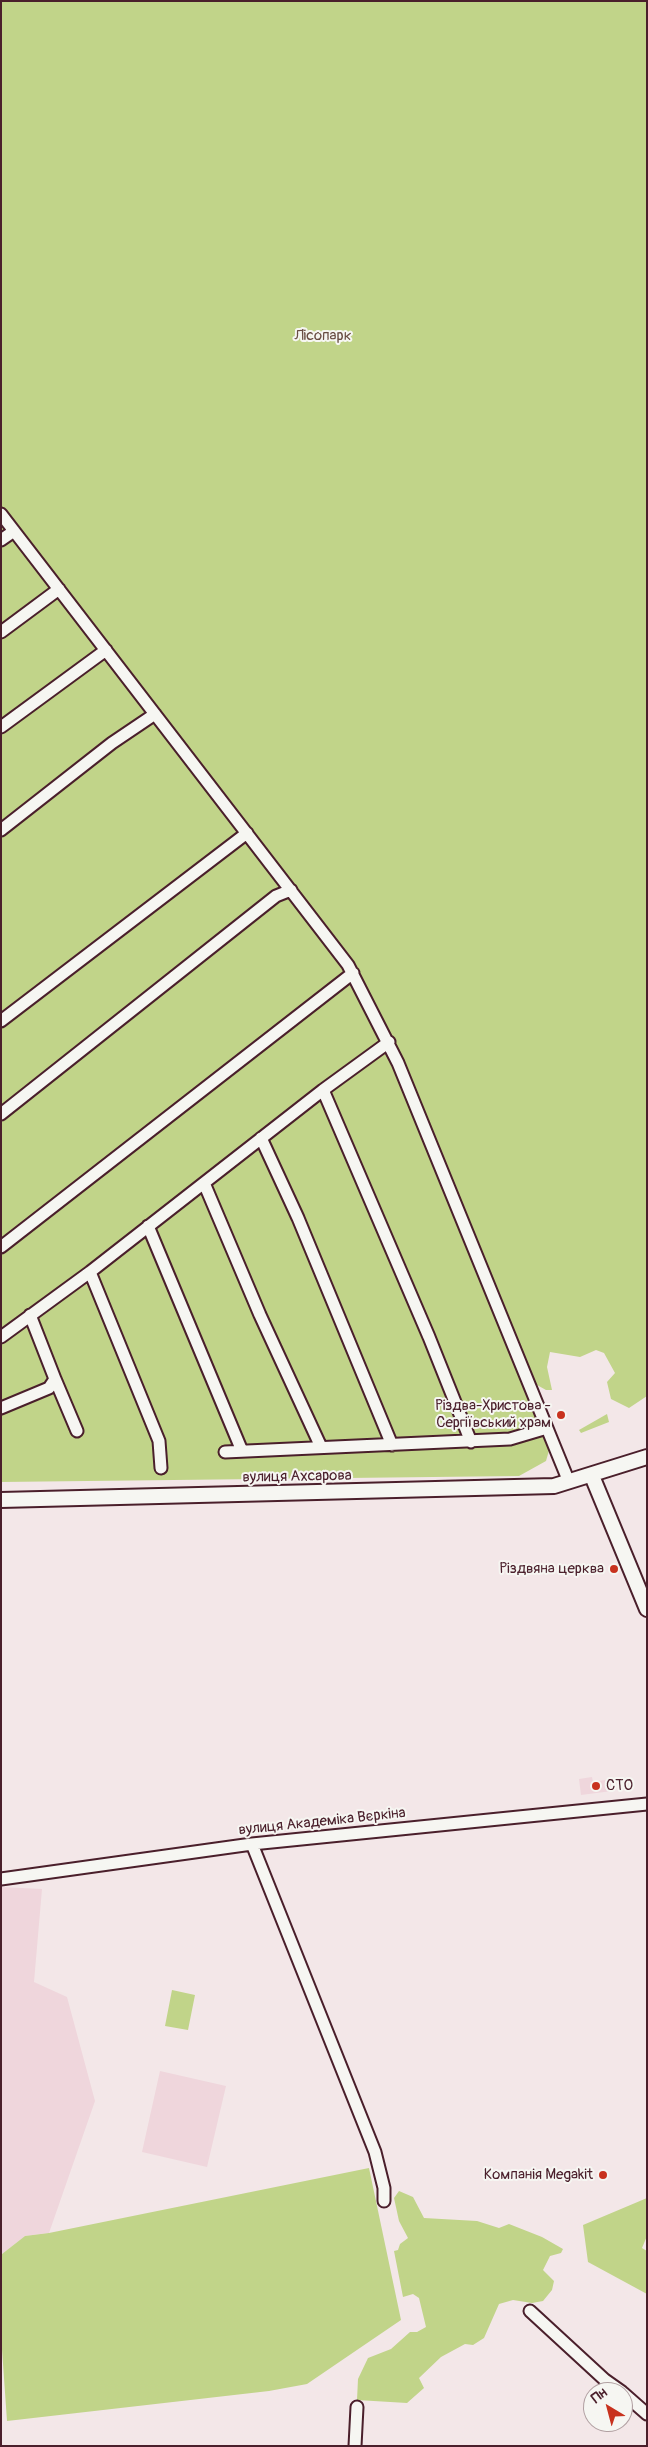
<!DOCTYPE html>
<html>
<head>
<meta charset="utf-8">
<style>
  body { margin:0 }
  #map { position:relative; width:648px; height:2447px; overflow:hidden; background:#f3e7e8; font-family:Pangolin,sans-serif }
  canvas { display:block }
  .frame { position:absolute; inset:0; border:2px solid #4a1f2b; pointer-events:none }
  .north { position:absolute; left:583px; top:2382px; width:50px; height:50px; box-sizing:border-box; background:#f6f6f2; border:1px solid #b1a0a2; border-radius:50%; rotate:323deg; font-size:14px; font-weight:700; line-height:20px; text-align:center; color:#4a1f2b }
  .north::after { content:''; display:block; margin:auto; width:18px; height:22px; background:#c8321e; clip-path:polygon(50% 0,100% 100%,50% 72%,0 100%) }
</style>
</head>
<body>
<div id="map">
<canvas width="648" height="2447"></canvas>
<div class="frame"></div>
<div class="north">Пн</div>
</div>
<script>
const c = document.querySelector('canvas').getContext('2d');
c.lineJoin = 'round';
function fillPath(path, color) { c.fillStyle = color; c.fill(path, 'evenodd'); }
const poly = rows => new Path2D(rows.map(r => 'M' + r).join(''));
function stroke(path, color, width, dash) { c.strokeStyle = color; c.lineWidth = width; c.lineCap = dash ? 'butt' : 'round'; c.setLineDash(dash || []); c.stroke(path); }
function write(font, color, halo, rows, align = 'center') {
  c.font = font + ' Pangolin,sans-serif'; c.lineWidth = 4; c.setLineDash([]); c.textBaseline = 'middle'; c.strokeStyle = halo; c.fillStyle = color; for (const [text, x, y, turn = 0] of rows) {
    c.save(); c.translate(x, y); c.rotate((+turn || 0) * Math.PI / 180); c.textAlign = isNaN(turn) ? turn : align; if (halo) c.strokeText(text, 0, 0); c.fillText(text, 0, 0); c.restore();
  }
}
const built = poly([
  [592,1777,593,1782,610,1779,612,1791,581,1795,579,1779],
  [1,1887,42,1889,34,1982,67,1997,95,2101,49,2233,25,2236,2,2254,1,2276],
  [160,2071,226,2086,207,2167,142,2152]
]);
const green = poly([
  [1,1,647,1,647,1396,629,1408,611,1399,607,1382,615,1373,604,1353,596,1350,580,1357,550,1352,547,1367,552,1390,546,1390,537,1385,531,1389,550,1447,546,1461,519,1476,1,1482],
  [607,1414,609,1422,581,1433,579,1430],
  [172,1990,195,1995,188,2030,165,2026],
  [369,2168,401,2320,307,2384,269,2391,7,2421,1,2335,2,2254,25,2236,49,2233],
  [399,2191,413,2197,424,2218,477,2221,499,2228,509,2224,542,2237,563,2249,561,2253,550,2256,543,2270,554,2281,552,2290,543,2301,532,2303,513,2300,499,2304,484,2338,473,2345,465,2344,441,2357,419,2378,424,2388,407,2403,357,2400,358,2379,368,2358,391,2349,410,2332,417,2332,426,2327,419,2298,413,2294,403,2297,394,2251,398,2250,400,2244,408,2238,399,2221,394,2198],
  [647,2198,647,2236,642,2248,647,2251,647,2294,588,2262,583,2225]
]);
const minor = poly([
  [1,514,348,965,398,1063,569,1482],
  [1,540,14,531],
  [1,632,59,589],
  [1,727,106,650],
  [1,830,112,743,155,714],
  [1,1021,247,833],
  [323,1090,429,1337,471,1442],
  [1,1114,276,896,291,890],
  [261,1138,298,1218,392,1445],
  [204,1183,260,1315,321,1447],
  [148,1226,242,1451],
  [1,1247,353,973],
  [90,1272,159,1441,161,1468],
  [1,1337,90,1272,323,1090,389,1042],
  [55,1379,77,1431],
  [1,1408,49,1388,55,1379,30,1315],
  [225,1452,510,1439,547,1428],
  [252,1844,375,2152,384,2188,384,2201],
  [1,1879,252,1844,647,1804],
  [530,2311,605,2380,622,2392],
  [623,2393,647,2414],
  [355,2446,357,2407]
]);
const major = poly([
  [592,1476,647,1609],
  [1,1500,554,1486,647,1457]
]);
const markers = [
  [561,1415,5,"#c8321e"],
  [614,1569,5,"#c8321e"],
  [596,1786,5,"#c8321e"],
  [603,2175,5,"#c8321e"]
];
const parkNames = [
  ["Лісопарк",323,336]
];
const poiNames = [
  ["Різдва-Христова -",551,1406],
  ["Сергіївський храм",551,1423],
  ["Різдвяна церква",604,1569],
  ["СТО",606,1786,"left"],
  ["Компанія Megakit",593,2175]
];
const streetNames = [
  ["вулиця Ахсарова",297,1477,-1],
  ["вулиця Академіка Вєркіна",322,1822,-6]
];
fillPath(built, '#efd6dc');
fillPath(green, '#c1d489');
stroke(minor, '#4a1f2b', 15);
stroke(major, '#4a1f2b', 18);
stroke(minor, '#f6f6f2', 11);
stroke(major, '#f6f6f2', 14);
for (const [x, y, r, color] of markers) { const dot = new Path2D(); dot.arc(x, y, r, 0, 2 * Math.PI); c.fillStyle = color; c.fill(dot); stroke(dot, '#f6f6f2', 2); }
write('15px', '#684c42', '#f6f6f2', parkNames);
write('15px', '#4a1f2b', '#f6f6f2', poiNames, 'right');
write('15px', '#4a1f2b', '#f6f6f2', streetNames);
</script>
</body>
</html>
